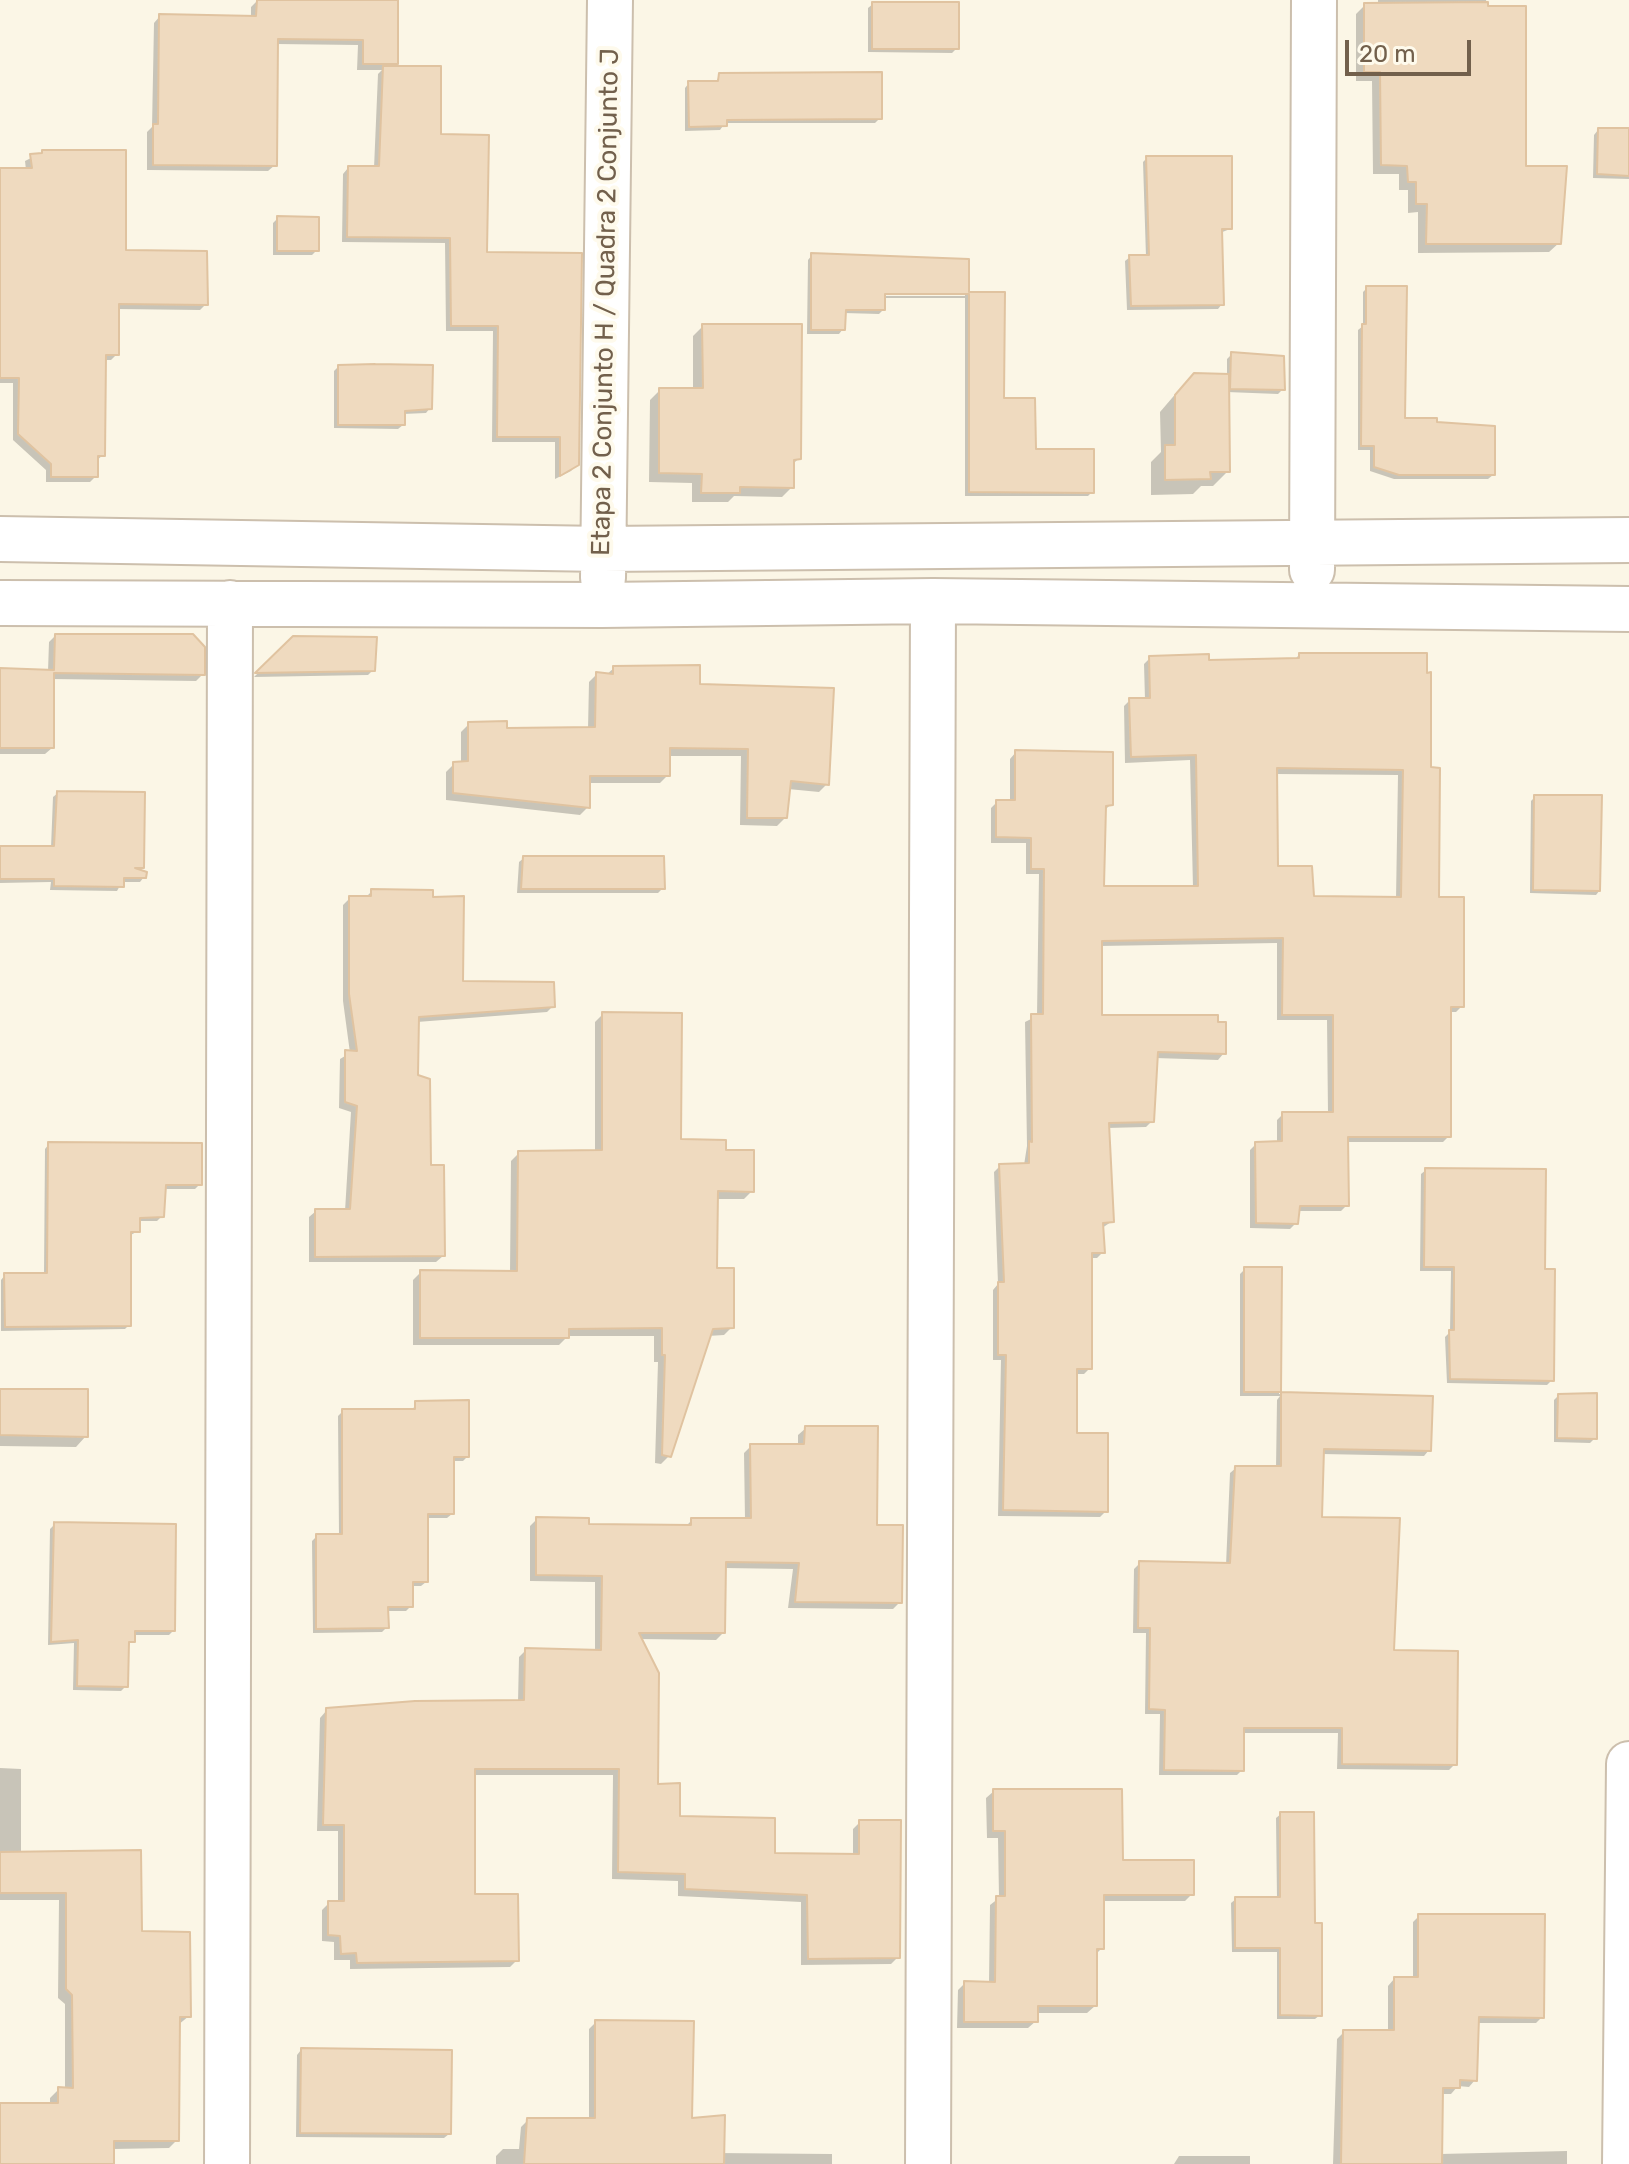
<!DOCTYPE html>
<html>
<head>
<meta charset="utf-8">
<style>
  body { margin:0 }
  #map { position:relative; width:1629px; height:2164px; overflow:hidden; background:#fbf6e6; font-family:Rubik,sans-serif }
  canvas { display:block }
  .scale { position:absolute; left:1345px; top:40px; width:126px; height:36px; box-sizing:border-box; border:4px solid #72604c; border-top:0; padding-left:10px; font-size:24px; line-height:28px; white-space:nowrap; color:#72604c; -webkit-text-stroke:6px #fefaec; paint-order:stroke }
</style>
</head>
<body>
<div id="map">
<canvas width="1629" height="2164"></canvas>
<div class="scale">20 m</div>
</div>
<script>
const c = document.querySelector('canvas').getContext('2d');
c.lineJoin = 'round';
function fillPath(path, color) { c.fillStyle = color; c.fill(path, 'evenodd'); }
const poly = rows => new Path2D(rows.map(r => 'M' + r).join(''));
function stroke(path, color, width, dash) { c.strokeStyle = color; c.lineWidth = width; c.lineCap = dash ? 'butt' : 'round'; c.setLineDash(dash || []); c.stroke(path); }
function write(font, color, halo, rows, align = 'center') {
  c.font = font + ' Rubik,sans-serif'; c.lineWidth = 8; c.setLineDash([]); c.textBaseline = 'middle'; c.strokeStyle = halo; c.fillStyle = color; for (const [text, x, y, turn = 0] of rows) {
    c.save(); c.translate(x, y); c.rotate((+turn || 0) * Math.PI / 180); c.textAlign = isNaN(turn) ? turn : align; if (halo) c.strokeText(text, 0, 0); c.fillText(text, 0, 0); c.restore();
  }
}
const shadow = poly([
  [258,0,396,2,396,63,392,68,439,136,485,254,577,464,571,471,555,479,555,442,492,442,493,331,446,331,445,243,342,242,343,174,348,168,374,168,378,74,382,70,357,70,358,45,276,44,275,165,268,171,147,170,147,132,152,127,154,23,160,16,251,18,251,7],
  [1378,0,1486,0,1524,168,1559,243,1549,252,1418,253,1418,212,1408,213,1408,190,1399,190,1399,174,1373,174,1372,81,1356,81,1356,14,1365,5,1378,5],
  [873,4,957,48,952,53,868,52,868,8],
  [720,75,880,118,875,123,725,123,720,130,685,131,685,88,689,83,715,83],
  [1598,130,1629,130,1629,179,1593,178,1594,135],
  [43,152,124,252,206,304,200,310,117,309,117,354,111,360,104,360,103,455,96,461,96,476,90,482,46,482,46,470,13,440,13,383,0,383,0,170,26,170,25,161],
  [1147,158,1230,229,1220,233,1222,304,1218,309,1127,310,1125,261,1130,257,1146,257,1143,162],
  [278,218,317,250,312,255,273,255,273,223],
  [812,255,967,261,967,294,1003,294,1002,400,1034,451,1092,492,1088,496,965,496,965,298,883,298,883,310,879,314,844,313,843,329,839,334,807,334,808,260],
  [875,292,965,292,965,296,875,296],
  [1367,288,1403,420,1435,424,1493,475,1488,479,1394,479,1370,471,1370,450,1358,450,1358,330,1363,326,1363,292],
  [703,326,799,458,792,465,792,487,782,497,734,496,728,502,692,502,692,483,649,482,650,400,660,390,693,390,693,336],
  [1232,354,1283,389,1278,394,1227,392,1228,471,1213,486,1201,486,1193,494,1151,495,1151,462,1161,452,1160,412,1178,391,1227,376,1227,359],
  [338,367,430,408,426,413,403,414,403,425,398,429,334,428,334,371],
  [55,636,203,674,196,681,52,679,52,748,45,754,0,754,0,670,48,671,49,642],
  [294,638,373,670,368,675,254,677],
  [1299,655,1429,769,1437,899,1462,1006,1456,1012,1449,1012,1449,1136,1443,1142,1346,1142,1347,1205,1341,1211,1297,1211,1296,1223,1290,1229,1250,1228,1250,1150,1256,1144,1277,1143,1277,1120,1283,1114,1328,1114,1327,1020,1277,1020,1277,943,1100,946,1100,1017,1224,1053,1218,1060,1155,1058,1152,1121,1146,1127,1107,1128,1111,1222,1102,1228,1103,1252,1097,1258,1090,1258,1090,1368,1084,1374,1075,1374,1075,1435,1106,1511,1100,1517,998,1516,1001,1360,993,1360,993,1290,998,1284,994,1172,1000,1166,1024,1165,1027,1146,1025,1022,1037,1016,1039,874,1026,874,1026,843,991,843,991,808,997,802,1010,802,1010,759,1016,752,1111,804,1105,810,1102,888,1193,888,1190,760,1125,763,1124,706,1130,700,1145,700,1144,664,1150,658,1207,662,1294,660],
  [1275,774,1398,775,1396,899,1312,898,1276,868],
  [614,668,698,686,827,784,819,792,788,789,785,818,777,826,740,825,741,756,668,756,668,775,660,783,588,783,588,807,580,815,446,800,446,772,454,764,461,763,461,732,469,724,505,730,588,729,589,682,597,674,606,675],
  [58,793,142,867,138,871,144,877,140,882,122,882,117,891,50,890,51,882,0,883,0,848,51,848,53,797],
  [1535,797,1600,797,1600,890,1596,895,1530,893,1531,801],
  [524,858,663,888,658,893,517,893,519,862],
  [372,891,461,983,553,1006,547,1012,417,1022,416,1076,443,1256,436,1262,309,1262,309,1217,316,1211,345,1211,351,1112,339,1108,340,1059,350,1053,343,1001,343,905,350,898,365,898],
  [603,1014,679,1141,724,1152,752,1191,744,1199,716,1199,715,1270,732,1327,724,1335,708,1336,669,1456,661,1464,655,1463,658,1362,654,1362,654,1336,568,1336,559,1345,413,1345,413,1280,421,1272,510,1273,511,1161,519,1153,595,1152,595,1022],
  [49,1144,200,1184,195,1189,164,1189,162,1216,157,1221,138,1221,138,1231,129,1236,129,1325,125,1329,1,1331,1,1280,5,1275,44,1275,45,1149],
  [1426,1170,1543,1271,1552,1380,1547,1385,1447,1383,1445,1337,1450,1332,1451,1271,1420,1271,1421,1174],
  [1245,1269,1280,1269,1279,1394,1430,1398,1429,1450,1424,1456,1322,1454,1320,1519,1455,1764,1449,1770,1337,1769,1338,1733,1242,1733,1242,1770,1237,1775,1159,1775,1160,1714,1145,1714,1146,1633,1133,1633,1134,1569,1140,1563,1226,1565,1230,1473,1236,1468,1276,1468,1277,1400,1280,1396,1240,1396,1240,1274],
  [0,1391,86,1436,76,1447,0,1446],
  [1558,1396,1595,1438,1590,1443,1554,1442,1554,1400],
  [416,1403,467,1457,463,1461,452,1461,452,1514,447,1518,426,1518,426,1582,421,1586,411,1586,411,1606,406,1611,386,1611,387,1627,382,1632,313,1633,312,1541,317,1536,339,1536,338,1416,343,1411,412,1411],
  [806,1428,875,1527,900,1602,893,1609,788,1608,793,1569,724,1568,723,1633,716,1640,640,1639,656,1786,678,1818,773,1855,853,1856,853,1829,860,1822,898,1957,891,1964,801,1965,801,1902,678,1896,678,1881,612,1879,613,1775,473,1775,473,1896,517,1960,510,1967,350,1969,350,1960,334,1960,334,1942,322,1941,322,1910,329,1903,338,1903,338,1831,317,1831,320,1718,327,1710,518,1702,519,1657,526,1650,595,1651,595,1582,530,1581,530,1526,537,1519,587,1526,685,1527,692,1520,745,1520,744,1453,751,1446,798,1446,798,1435],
  [55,1524,173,1631,169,1635,133,1635,129,1646,126,1686,121,1691,73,1690,74,1643,48,1645,50,1529],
  [0,1768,21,1769,21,1853,140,1933,189,2016,178,2025,177,2140,169,2148,113,2149,112,2164,0,2164,0,2105,50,2105,50,2098,59,2089,65,2090,65,2004,58,1998,59,1900,0,1900],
  [994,1791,1121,1862,1192,1894,1185,1901,1102,1901,1102,1948,1095,1955,1095,2006,1087,2013,1036,2013,1036,2021,1028,2028,957,2028,958,1990,965,1983,989,1983,990,1905,999,1898,998,1838,987,1838,986,1798],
  [1281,1814,1313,1925,1320,2015,1315,2019,1277,2019,1277,1952,1232,1952,1231,1903,1236,1899,1277,1899,1276,1818],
  [1419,1916,1542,2017,1536,2023,1476,2023,1475,2080,1469,2087,1458,2086,1451,2094,1441,2094,1440,2154,1567,2151,1567,2164,1333,2164,1337,2039,1344,2032,1388,2032,1388,1986,1394,1979,1413,1979,1413,1922],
  [596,2022,647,2164,496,2164,496,2156,503,2149,519,2149,521,2127,528,2120,589,2120,589,2029],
  [301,2050,449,2134,444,2138,296,2137,297,2055],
  [715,2153,832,2154,832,2164,709,2164],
  [1179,2156,1250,2156,1250,2164,1174,2164]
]);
const building = poly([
  [257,0,398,0,398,64,363,64,363,40,278,39,277,166,153,165,153,124,158,124,159,14,256,16,257,0],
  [872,2,959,2,959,49,872,49,872,2],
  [1488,2,1488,6,1526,6,1526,166,1567,166,1561,244,1426,244,1427,204,1416,204,1416,182,1408,182,1407,166,1381,165,1380,72,1364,72,1364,3,1488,2],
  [383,66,441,66,441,134,489,135,487,252,582,253,579,465,560,476,560,437,497,437,498,326,451,326,450,238,347,237,348,166,379,166,383,66],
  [882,72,882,119,727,120,727,126,689,127,688,81,718,81,719,73,882,72],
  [1598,128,1629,128,1629,176,1597,174,1598,128],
  [42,150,126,150,126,250,207,251,208,305,119,304,119,355,106,355,105,456,98,456,98,477,51,477,51,464,18,434,19,378,0,378,0,168,32,168,30,154,42,153,42,150],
  [1146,156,1232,156,1232,229,1222,229,1224,305,1131,306,1129,255,1149,255,1146,156],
  [277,216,319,217,319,251,277,251,277,216],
  [811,253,969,259,969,292,1005,292,1004,398,1035,398,1036,449,1094,449,1094,493,969,492,969,294,885,294,885,310,846,310,845,330,811,330,811,253],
  [1366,286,1407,286,1405,418,1437,418,1437,422,1495,426,1495,475,1399,475,1374,467,1374,446,1361,446,1362,324,1366,324,1366,286],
  [702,324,802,324,801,459,794,460,794,488,740,487,740,493,701,493,702,474,659,473,659,388,703,388,702,324],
  [1231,352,1284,356,1285,390,1230,389,1231,352],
  [375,364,433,365,432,409,405,411,405,425,338,425,338,365,375,364],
  [1194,373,1229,374,1230,472,1210,472,1211,479,1165,480,1165,445,1175,445,1175,395,1194,373],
  [55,634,193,634,205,647,205,675,54,673,54,748,0,748,0,668,54,670,55,634],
  [293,636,377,637,375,671,255,673,293,636],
  [1299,653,1427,653,1427,673,1431,672,1431,767,1440,768,1439,897,1464,897,1464,1007,1451,1007,1451,1137,1348,1137,1349,1206,1300,1206,1298,1224,1256,1223,1255,1142,1282,1141,1282,1112,1333,1112,1333,1015,1282,1015,1283,938,1102,941,1102,1015,1218,1015,1218,1022,1226,1022,1226,1054,1158,1052,1154,1122,1109,1123,1114,1222,1103,1223,1105,1253,1092,1253,1092,1369,1077,1369,1077,1433,1108,1433,1108,1512,1003,1510,1006,1355,998,1355,998,1282,1004,1282,999,1164,1029,1163,1029,1141,1032,1142,1031,1014,1043,1014,1044,869,1031,869,1031,838,996,837,996,800,1015,800,1015,750,1113,752,1113,805,1106,806,1104,886,1198,886,1196,755,1131,757,1129,698,1150,698,1149,656,1209,654,1209,660,1299,658,1299,653],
  [1277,768,1403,770,1401,897,1314,896,1312,866,1278,866,1277,768],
  [700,665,700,684,834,688,829,785,791,781,787,818,747,818,748,749,670,748,670,776,590,776,590,808,453,793,453,762,468,761,468,722,507,721,507,728,595,727,596,672,613,674,613,666,700,665],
  [57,791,145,792,144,868,135,868,147,872,146,878,124,878,124,887,54,886,54,879,0,879,0,846,54,846,57,791],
  [1534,795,1602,795,1600,891,1533,890,1534,795],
  [523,856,664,856,665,889,521,889,523,856],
  [371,889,433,890,433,897,464,896,463,981,554,982,555,1007,419,1017,418,1075,430,1079,431,1165,444,1165,445,1256,315,1257,315,1209,350,1209,357,1106,345,1102,345,1050,357,1051,349,994,349,896,371,896,371,889],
  [602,1012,682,1013,681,1139,726,1140,726,1150,754,1150,754,1192,718,1191,717,1268,734,1268,734,1328,713,1329,671,1457,662,1455,665,1355,662,1355,662,1328,569,1329,569,1338,420,1338,420,1270,517,1271,518,1151,602,1150,602,1012],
  [48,1142,202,1143,202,1185,166,1185,164,1217,140,1218,140,1232,131,1232,131,1326,5,1327,4,1273,47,1273,48,1142],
  [1425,1168,1546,1169,1545,1269,1555,1269,1554,1381,1450,1379,1449,1330,1454,1330,1454,1267,1424,1267,1425,1168],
  [1244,1267,1282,1267,1281,1392,1244,1392,1244,1267],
  [0,1389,88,1389,88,1437,0,1435,0,1389],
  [1281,1392,1433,1396,1431,1451,1324,1449,1322,1517,1400,1518,1394,1650,1458,1651,1457,1765,1342,1764,1342,1728,1244,1728,1244,1771,1164,1770,1165,1710,1149,1709,1150,1628,1138,1628,1139,1561,1230,1563,1235,1466,1281,1466,1281,1392],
  [1597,1393,1597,1439,1557,1438,1558,1394,1597,1393],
  [469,1400,469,1457,454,1457,454,1514,428,1514,428,1582,413,1582,413,1607,388,1607,389,1628,316,1629,316,1534,342,1534,342,1409,415,1409,415,1401,469,1400],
  [805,1426,878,1426,877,1525,903,1525,902,1603,795,1602,799,1563,726,1562,725,1633,639,1633,659,1673,658,1784,680,1783,680,1816,775,1818,775,1853,859,1854,859,1820,901,1820,900,1958,808,1959,807,1895,685,1889,685,1874,618,1872,619,1769,475,1769,475,1894,518,1894,519,1961,357,1963,356,1953,341,1954,340,1936,328,1935,328,1901,344,1901,344,1825,323,1825,326,1708,415,1701,524,1700,525,1648,601,1650,602,1576,536,1575,536,1517,589,1518,589,1524,691,1525,691,1518,751,1518,750,1444,804,1444,805,1426],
  [54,1522,176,1524,175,1631,135,1631,135,1642,129,1642,128,1687,77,1686,78,1640,51,1642,54,1522],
  [993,1789,1122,1789,1123,1860,1194,1860,1194,1895,1104,1895,1104,1949,1097,1949,1097,2006,1038,2006,1038,2022,964,2022,964,1981,995,1982,996,1896,1005,1896,1005,1831,993,1831,993,1789],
  [1280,1812,1314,1812,1315,1923,1322,1923,1322,2016,1280,2015,1280,1948,1235,1948,1235,1897,1280,1897,1280,1812],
  [141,1850,142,1931,190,1932,191,2017,180,2017,179,2141,114,2141,114,2164,0,2164,0,2103,58,2103,58,2087,73,2088,72,1995,66,1989,66,1893,0,1893,0,1852,141,1850],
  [1418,1914,1545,1914,1544,2018,1479,2017,1477,2081,1460,2080,1460,2088,1443,2088,1442,2164,1341,2164,1343,2030,1394,2030,1394,1977,1418,1977,1418,1914],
  [595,2020,694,2021,692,2118,725,2115,724,2164,524,2164,527,2118,595,2118,595,2020],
  [301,2048,452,2050,451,2134,300,2133,301,2048]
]);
const minor = poly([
  [0,539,603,549,1629,540],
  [1312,570,1314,0],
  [603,578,610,0],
  [0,603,602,605,933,601,1629,609],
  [227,2164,230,603],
  [928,2164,933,601],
  [1625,2164,1629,1764]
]);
const streetNames = [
  ["Etapa 2 Conjunto H / Quadra 2 Conjunto J",606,302,-89]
];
fillPath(shadow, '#0003');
fillPath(building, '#efdabf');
stroke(building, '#e0c3a0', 2);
stroke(minor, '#ccbfad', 48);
stroke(minor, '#fff', 44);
write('26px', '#72604c', '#fefaec', streetNames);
</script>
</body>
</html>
